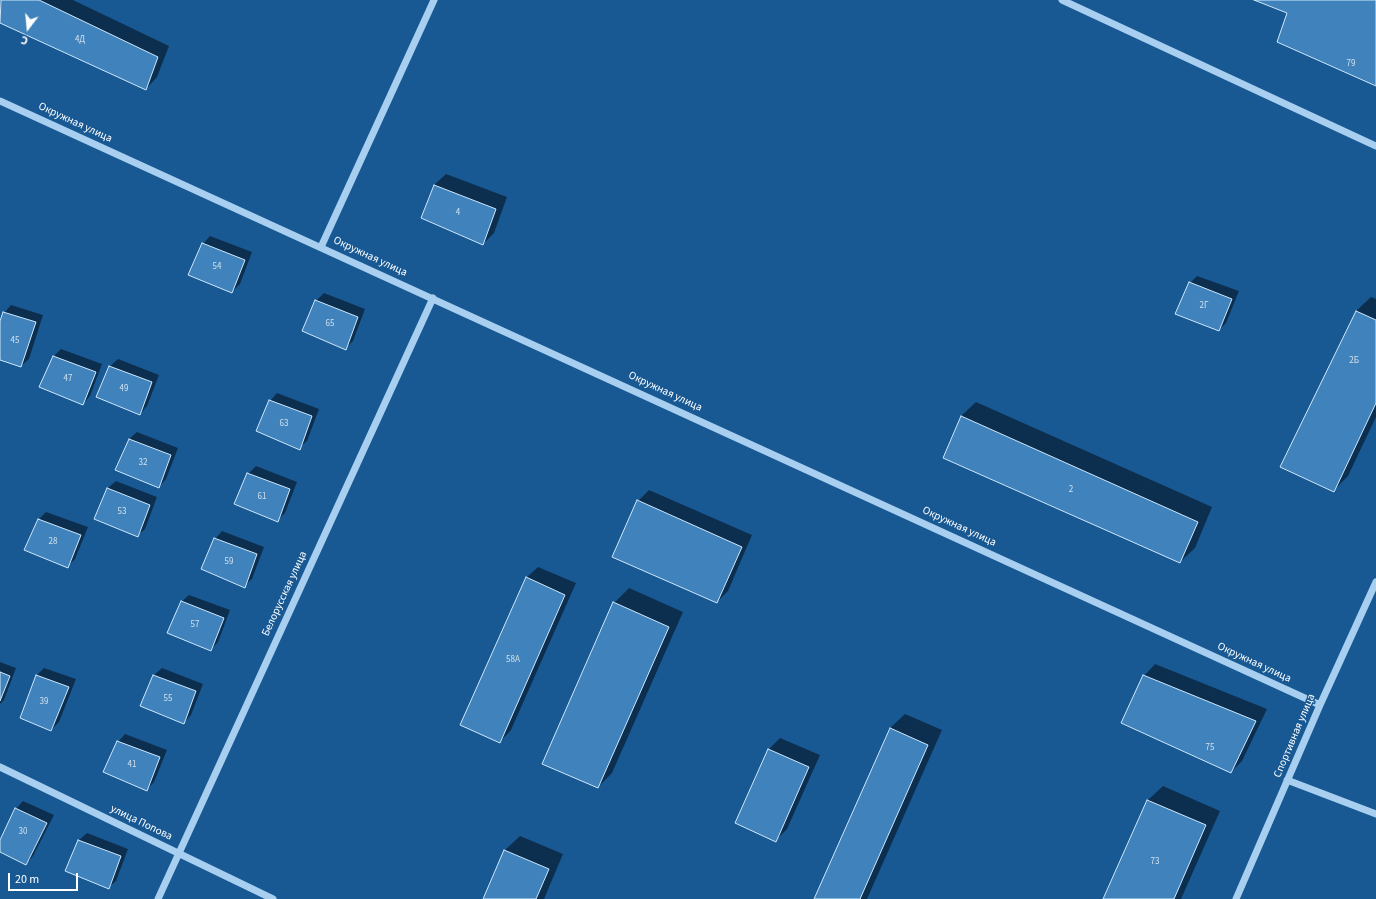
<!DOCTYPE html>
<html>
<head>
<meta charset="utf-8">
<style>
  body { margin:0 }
  #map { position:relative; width:1376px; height:899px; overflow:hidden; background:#185994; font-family:"Source Sans 3",sans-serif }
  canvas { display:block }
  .north { position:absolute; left:8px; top:8px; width:40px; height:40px; -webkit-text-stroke:3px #185994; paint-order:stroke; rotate:196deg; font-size:11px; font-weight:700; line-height:16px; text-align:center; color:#fff }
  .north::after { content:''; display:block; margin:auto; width:14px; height:18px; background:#fff; clip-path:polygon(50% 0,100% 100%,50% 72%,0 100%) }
  .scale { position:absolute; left:8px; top:873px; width:70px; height:18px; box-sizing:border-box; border:2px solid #fff; border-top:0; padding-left:5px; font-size:12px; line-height:14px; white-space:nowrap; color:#fff; -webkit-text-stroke:3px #185994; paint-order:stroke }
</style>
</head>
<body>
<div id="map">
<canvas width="1376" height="899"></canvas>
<div class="north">С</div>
<div class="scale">20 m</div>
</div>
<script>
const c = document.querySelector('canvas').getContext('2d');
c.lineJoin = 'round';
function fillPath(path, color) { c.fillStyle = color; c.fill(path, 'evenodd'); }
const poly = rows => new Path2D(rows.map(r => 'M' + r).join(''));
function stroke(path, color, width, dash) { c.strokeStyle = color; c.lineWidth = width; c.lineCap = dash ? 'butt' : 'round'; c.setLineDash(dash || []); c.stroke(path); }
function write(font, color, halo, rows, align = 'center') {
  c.font = font + ' "Source Sans 3",sans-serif'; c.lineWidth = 3; c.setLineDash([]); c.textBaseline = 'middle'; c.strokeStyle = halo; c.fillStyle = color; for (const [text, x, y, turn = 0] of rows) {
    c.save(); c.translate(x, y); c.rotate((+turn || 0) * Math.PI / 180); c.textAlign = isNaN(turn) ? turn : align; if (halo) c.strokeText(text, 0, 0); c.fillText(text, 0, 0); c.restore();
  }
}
const shadow = poly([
  [2,0,73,0,169,46,157,77,146,89,0,22,0,6],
  [446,174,507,197,494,233,483,244,422,217,434,185],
  [210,236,252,252,240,284,232,292,203,244],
  [1197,276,1239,291,1226,323,1219,330,1190,283],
  [324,293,365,309,353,341,345,349,316,301],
  [1371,297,1376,299,1376,417,1348,476,1334,490,1356,311],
  [11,305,43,315,29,359,21,366,0,359,0,324,4,313],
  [61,349,102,364,90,396,83,404,40,386,54,356],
  [118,359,159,375,147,406,140,414,97,396,110,366],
  [277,393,319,409,307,441,299,448,270,401],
  [976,402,1212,507,1195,548,1180,562,944,458,961,416],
  [137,432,178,448,166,479,159,487,129,439],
  [256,466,297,482,285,513,277,521,248,474],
  [116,481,157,497,145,529,137,536,95,519,108,488],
  [649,490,752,535,728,591,717,602,638,501],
  [46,512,88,527,75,559,68,566,26,549,39,519],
  [222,531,264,547,252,579,244,586,215,539],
  [538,567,576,583,511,730,500,742,526,578],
  [629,588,683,612,612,773,598,787,614,603],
  [189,595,230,610,218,642,211,649,181,602],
  [0,662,16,668,4,700,0,704],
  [1155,664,1267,709,1242,761,1231,772,1144,676],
  [44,668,76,679,59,722,51,730,21,717,37,675],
  [162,668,203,684,191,715,184,723,141,705,154,675],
  [905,714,942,730,867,899,815,899,890,728],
  [125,734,167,750,154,782,147,789,118,742],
  [780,738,820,755,787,829,776,840,736,823,769,749],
  [1163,786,1220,811,1181,899,1105,899,1148,800],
  [23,801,54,815,33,856,26,864,0,851,0,843,16,809],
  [87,833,128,849,116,881,108,888,66,870,79,840],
  [520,836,563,854,544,899,484,899,505,850]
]);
const building = poly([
  [1,0,39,0,158,57,146,90,0,23,1,0],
  [1254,0,1376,0,1376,86,1277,42,1287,13,1254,0],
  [434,185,496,209,483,245,421,218,434,185],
  [202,243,245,260,232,293,188,275,202,243],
  [1189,282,1232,299,1219,331,1175,314,1189,282],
  [315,300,358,317,346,350,302,331,315,300],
  [1356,311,1376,320,1376,403,1334,492,1280,467,1356,311],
  [3,312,36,322,21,367,0,360,0,321,3,312],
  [53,356,96,372,83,405,39,387,53,356],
  [109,366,152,382,140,415,96,397,109,366],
  [269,400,312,416,300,450,256,431,269,400],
  [961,416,1198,522,1180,563,943,458,961,416],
  [129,439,171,455,159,488,115,470,129,439],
  [247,473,290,489,278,522,234,504,247,473],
  [107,488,150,505,138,537,94,519,107,488],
  [637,500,742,547,717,603,612,557,637,500],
  [38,519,81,535,68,568,24,550,38,519],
  [214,538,257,554,245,588,201,569,214,538],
  [526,577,565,595,500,743,460,725,526,577],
  [181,601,224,618,211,651,167,633,181,601],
  [613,602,669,627,598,788,542,764,613,602],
  [0,672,10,676,0,701,0,672],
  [36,675,69,687,51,731,20,718,36,675],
  [153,675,196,691,184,724,140,706,153,675],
  [1143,675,1256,721,1231,773,1121,723,1143,675],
  [890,728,928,745,860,899,814,899,890,728],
  [117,741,160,757,147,791,103,772,117,741],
  [768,749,809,767,776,842,735,823,768,749],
  [1147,800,1206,825,1174,899,1103,899,1147,800],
  [15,808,47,823,26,865,0,852,0,840,15,808],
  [78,840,121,856,109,889,65,871,78,840],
  [504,850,549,869,536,899,483,899,504,850]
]);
const minor = poly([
  [1062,0,1376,146],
  [0,101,1320,705],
  [321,247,434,0],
  [0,767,273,899],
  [1287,780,1376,814],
  [158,899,433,298],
  [1236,899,1320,705,1376,582]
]);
const numberNames = [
  ["4Д",80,40],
  ["79",1351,64],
  ["4",458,213],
  ["54",217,267],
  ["2Г",1204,306],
  ["65",330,324],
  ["45",15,341],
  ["2Б",1354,361],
  ["47",68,379],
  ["49",124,389],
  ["63",284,424],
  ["32",143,463],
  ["2",1071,490],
  ["61",262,497],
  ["53",122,512],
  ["28",53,542],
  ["59",229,562],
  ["57",195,625],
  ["58А",513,660],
  ["55",168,699],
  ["39",44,702],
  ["75",1210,748],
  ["41",132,765],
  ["30",23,832],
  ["73",1155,862]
];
const streetNames = [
  ["Окружная улица",75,123,25],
  ["Окружная улица",370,257,25],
  ["Окружная улица",665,392,25],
  ["Окружная улица",959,527,25],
  ["Белорусская улица",285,594,-65],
  ["Окружная улица",1254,663,25],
  ["Спортивная улица",1295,736,-67],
  ["улица Попова",141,823,26]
];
fillPath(shadow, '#0007');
fillPath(building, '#4082bb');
stroke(building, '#cfe7fb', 1);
stroke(minor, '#a8cff0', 7);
write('9px', '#cfe0ee', null, numberNames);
write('11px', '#fff', '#185994', streetNames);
</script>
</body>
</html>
